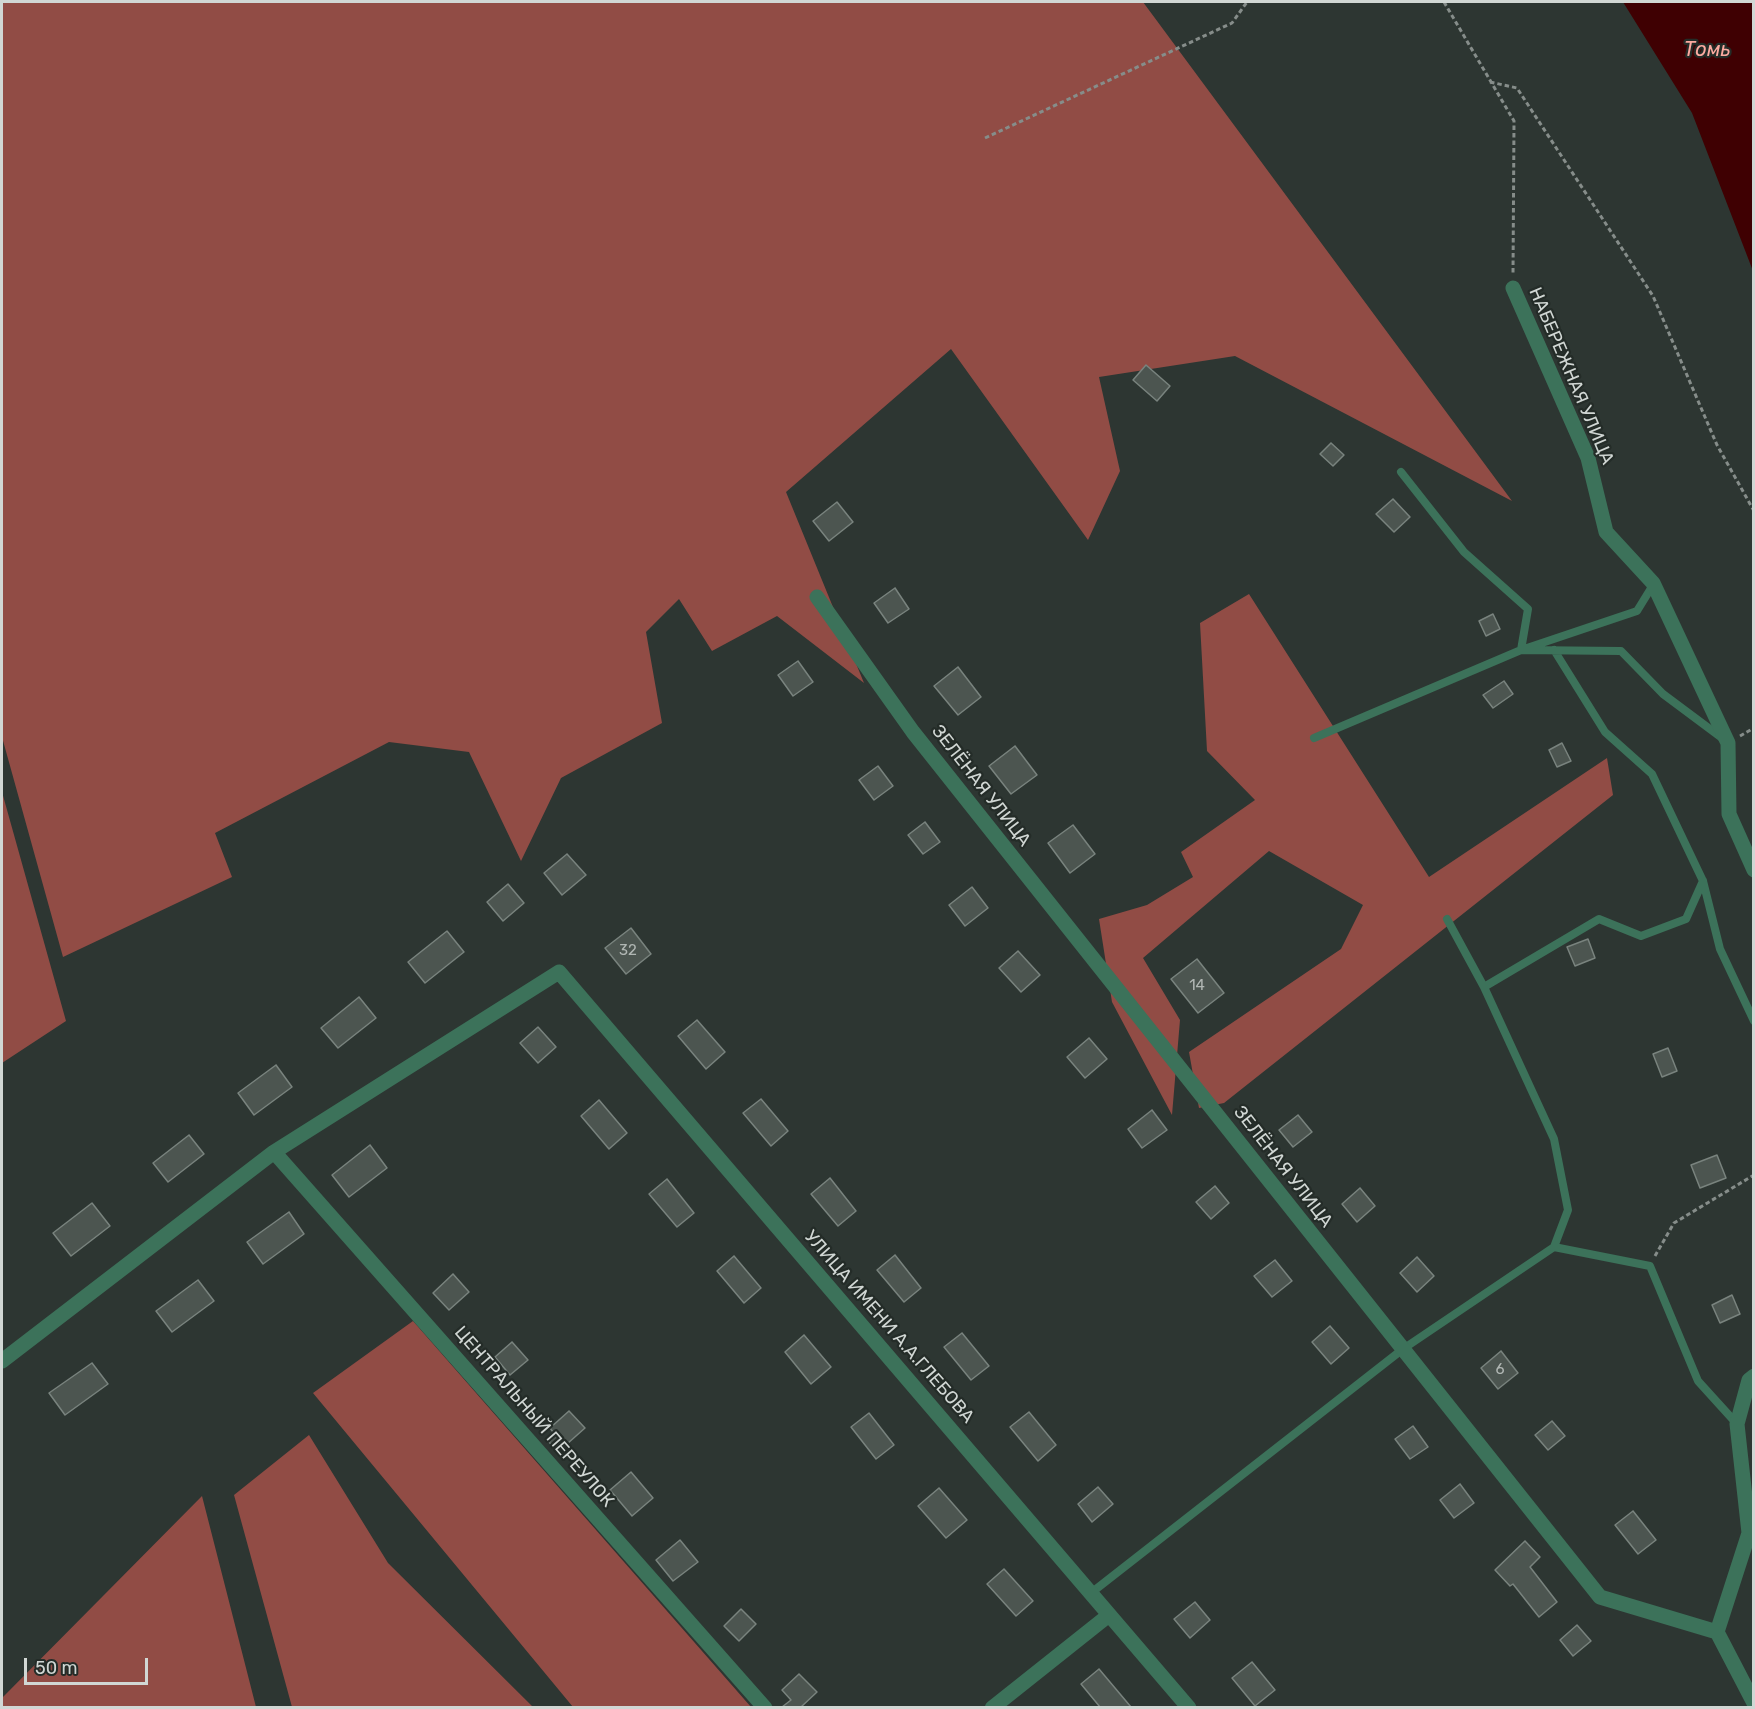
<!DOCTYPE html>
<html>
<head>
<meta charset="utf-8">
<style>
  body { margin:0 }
  #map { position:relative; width:1755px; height:1709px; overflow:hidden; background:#2d3632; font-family:Rubik,sans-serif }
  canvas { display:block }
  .frame { position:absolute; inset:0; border:3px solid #d1d7d4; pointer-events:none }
  .scale { position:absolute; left:24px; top:1658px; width:124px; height:27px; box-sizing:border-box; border:3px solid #d1d7d4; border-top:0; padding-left:8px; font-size:18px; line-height:21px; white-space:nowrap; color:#d1d7d4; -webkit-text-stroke:4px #242c28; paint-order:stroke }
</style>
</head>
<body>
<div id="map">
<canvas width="1755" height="1709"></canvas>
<div class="frame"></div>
<div class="scale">50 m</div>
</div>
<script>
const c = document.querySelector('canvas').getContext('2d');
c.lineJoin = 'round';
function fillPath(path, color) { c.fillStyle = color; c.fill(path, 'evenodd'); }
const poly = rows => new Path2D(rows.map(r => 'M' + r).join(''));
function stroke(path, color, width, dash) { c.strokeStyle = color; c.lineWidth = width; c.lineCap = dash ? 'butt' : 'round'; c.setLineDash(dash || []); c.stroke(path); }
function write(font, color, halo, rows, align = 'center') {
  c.font = font + ' Rubik,sans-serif'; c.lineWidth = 4.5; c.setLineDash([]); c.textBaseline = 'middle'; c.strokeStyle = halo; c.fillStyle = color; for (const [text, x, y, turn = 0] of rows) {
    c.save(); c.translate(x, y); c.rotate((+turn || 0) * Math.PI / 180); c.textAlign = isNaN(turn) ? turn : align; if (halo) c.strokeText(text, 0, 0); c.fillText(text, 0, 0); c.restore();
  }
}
const forest = poly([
  [2,2,1143,2,1512,501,1235,356,1099,377,1120,471,1088,540,951,349,786,492,864,683,777,616,712,651,679,599,646,632,662,723,561,778,521,861,469,752,389,742,215,833,232,877,63,957,2,737],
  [1249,594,1429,877,1607,758,1613,795,1224,1103,1199,1108,1189,1052,1341,949,1363,905,1269,851,1143,958,1180,1020,1172,1115,1112,1002,1099,919,1147,905,1193,877,1181,852,1255,800,1207,751,1200,623],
  [2,792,66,1021,2,1063],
  [413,1321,751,1707,573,1707,313,1393],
  [309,1435,388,1563,533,1707,292,1707,234,1495],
  [202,1496,256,1707,2,1707,2,1698]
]);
const water = poly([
  [1623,2,1753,2,1753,271,1692,113]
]);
const building = poly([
  [1146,365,1170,386,1157,401,1133,380,1146,365],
  [1331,443,1344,455,1333,466,1320,454,1331,443],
  [1393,499,1410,517,1394,532,1376,514,1393,499],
  [837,502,853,522,829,541,813,521,837,502],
  [895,588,909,609,888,623,874,603,895,588],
  [1493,614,1500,629,1486,636,1479,621,1493,614],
  [798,661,813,682,793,696,778,675,798,661],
  [958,667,981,697,958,715,934,686,958,667],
  [1504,681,1513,694,1493,708,1483,695,1504,681],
  [1562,743,1571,761,1557,767,1549,750,1562,743],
  [1015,746,1037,775,1011,794,989,766,1015,746],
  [878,766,893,786,874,800,859,780,878,766],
  [925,822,940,842,923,854,908,835,925,822],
  [1073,825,1095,854,1070,873,1048,843,1073,825],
  [567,854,586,875,562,895,544,873,567,854],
  [508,884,524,903,503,921,487,902,508,884],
  [972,887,988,908,965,926,949,905,972,887],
  [631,928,651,954,626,974,605,948,631,928],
  [447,931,464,952,425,983,408,962,447,931],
  [1588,939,1595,958,1575,966,1567,947,1588,939],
  [1018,951,1040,975,1021,992,999,968,1018,951],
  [1197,959,1224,993,1198,1013,1171,979,1197,959],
  [359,997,376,1018,338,1048,321,1028,359,997],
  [697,1020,725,1052,706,1069,678,1036,697,1020],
  [538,1027,556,1047,538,1063,520,1043,538,1027],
  [1089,1038,1107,1059,1085,1078,1067,1057,1089,1038],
  [1668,1048,1677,1071,1662,1077,1653,1054,1668,1048],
  [276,1065,292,1087,254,1115,238,1093,276,1065],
  [761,1099,788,1131,771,1146,743,1113,761,1099],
  [599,1100,627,1133,609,1149,581,1116,599,1100],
  [1152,1110,1167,1130,1142,1148,1128,1129,1152,1110],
  [1298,1115,1312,1132,1293,1147,1279,1130,1298,1115],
  [189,1135,204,1154,168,1182,153,1163,189,1135],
  [370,1145,387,1168,349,1197,332,1175,370,1145],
  [1717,1155,1726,1178,1700,1188,1691,1165,1717,1155],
  [830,1178,856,1211,838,1226,811,1194,830,1178],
  [667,1179,694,1213,677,1227,649,1194,667,1179],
  [1215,1186,1229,1203,1211,1219,1196,1202,1215,1186],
  [1360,1188,1375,1206,1357,1222,1342,1204,1360,1188],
  [92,1203,110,1226,71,1256,53,1233,92,1203],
  [289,1212,304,1234,263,1264,247,1242,289,1212],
  [895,1255,921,1288,904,1302,877,1270,895,1255],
  [734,1256,761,1288,744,1303,717,1271,734,1256],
  [1417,1257,1434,1276,1417,1292,1400,1273,1417,1257],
  [1275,1260,1292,1281,1272,1297,1254,1276,1275,1260],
  [453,1274,469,1292,449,1310,433,1293,453,1274],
  [198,1280,214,1301,172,1332,156,1311,198,1280],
  [1732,1295,1740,1314,1720,1323,1712,1305,1732,1295],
  [1330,1326,1349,1348,1331,1364,1312,1342,1330,1326],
  [962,1333,989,1366,971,1380,944,1347,962,1333],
  [804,1335,831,1367,811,1384,785,1352,804,1335],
  [512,1342,528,1360,510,1375,495,1357,512,1342],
  [1501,1351,1518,1373,1498,1389,1481,1368,1501,1351],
  [92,1363,108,1384,65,1415,49,1393,92,1363],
  [569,1411,585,1428,558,1452,549,1442,556,1436,550,1428,569,1411],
  [1029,1412,1056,1445,1038,1461,1010,1427,1029,1412],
  [869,1413,894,1445,876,1459,851,1427,869,1413],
  [1552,1421,1565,1436,1548,1450,1535,1435,1552,1421],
  [1413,1426,1428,1447,1410,1459,1395,1439,1413,1426],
  [631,1472,653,1498,632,1516,610,1490,631,1472],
  [1460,1484,1474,1503,1454,1518,1440,1500,1460,1484],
  [1098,1487,1113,1504,1092,1522,1078,1504,1098,1487],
  [939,1488,967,1520,946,1538,918,1506,939,1488],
  [1633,1511,1656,1540,1638,1554,1615,1525,1633,1511],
  [680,1540,698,1562,673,1581,656,1560,680,1540],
  [1525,1541,1540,1557,1530,1567,1557,1602,1539,1617,1513,1584,1510,1586,1495,1570,1525,1541],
  [1004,1569,1033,1601,1016,1616,987,1584,1004,1569],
  [1195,1602,1210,1620,1190,1638,1174,1619,1195,1602],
  [741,1609,756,1624,739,1641,724,1626,741,1609],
  [1577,1625,1591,1641,1573,1656,1560,1640,1577,1625],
  [1252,1662,1275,1690,1255,1706,1232,1678,1252,1662],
  [1099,1669,1131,1707,1100,1707,1081,1684,1099,1669],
  [799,1674,817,1692,801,1707,782,1707,791,1700,782,1690,799,1674]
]);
const path = poly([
  [1444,2,1514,121,1513,274],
  [1490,82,1517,88,1653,296,1717,445,1754,511],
  [985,138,1232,23,1247,2],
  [1740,736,1754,728],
  [1655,1256,1674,1223,1754,1175]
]);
const lane = poly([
  [1401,472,1464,552,1528,609,1521,650,1621,651,1663,694,1722,738],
  [1554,650,1605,732,1652,774,1703,881,1720,949,1754,1021],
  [1314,738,1521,650,1637,611,1653,585],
  [1447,919,1484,987],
  [1554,1247,1568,1210,1554,1139,1484,987,1599,919,1641,936,1686,919,1703,881],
  [1091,1593,1403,1349,1554,1247,1650,1266,1698,1381,1737,1424]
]);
const street = poly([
  [1513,288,1588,458,1606,532,1653,583,1728,743,1729,814,1754,870],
  [817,597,913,732,1600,1597,1717,1632,1754,1703],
  [274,1152,765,1708],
  [2,1361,274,1152,559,972,1189,1708],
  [1717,1632,1749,1533,1737,1424,1749,1380,1754,1376],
  [992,1708,1109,1615]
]);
const numberNames = [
  ["32",628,951],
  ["14",1197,986],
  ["6",1500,1370]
];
const streetNames = [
  ["НАБЕРЕЖНАЯ УЛИЦА",1571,376,67],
  ["ЗЕЛЁНАЯ УЛИЦА",981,786,52],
  ["ЗЕЛЁНАЯ УЛИЦА",1283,1167,52],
  ["УЛИЦА ИМЕНИ А.А.ГЛЕБОВА",889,1327,49],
  ["ЦЕНТРАЛЬНЫЙ ПЕРЕУЛОК",534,1417,49]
];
const waterNames = [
  ["Томь",1707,50]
];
fillPath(forest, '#914c45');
fillPath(water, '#3f0002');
fillPath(building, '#4c5550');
stroke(building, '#79837e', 1.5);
stroke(path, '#868d8a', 3, [4.5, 3]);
stroke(lane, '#3c725a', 8);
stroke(street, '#3c725a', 15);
write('15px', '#b0b6b3', null, numberNames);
write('18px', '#d1d7d4', '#242c28', streetNames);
write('italic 20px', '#fdaaa0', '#242c28', waterNames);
</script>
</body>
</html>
